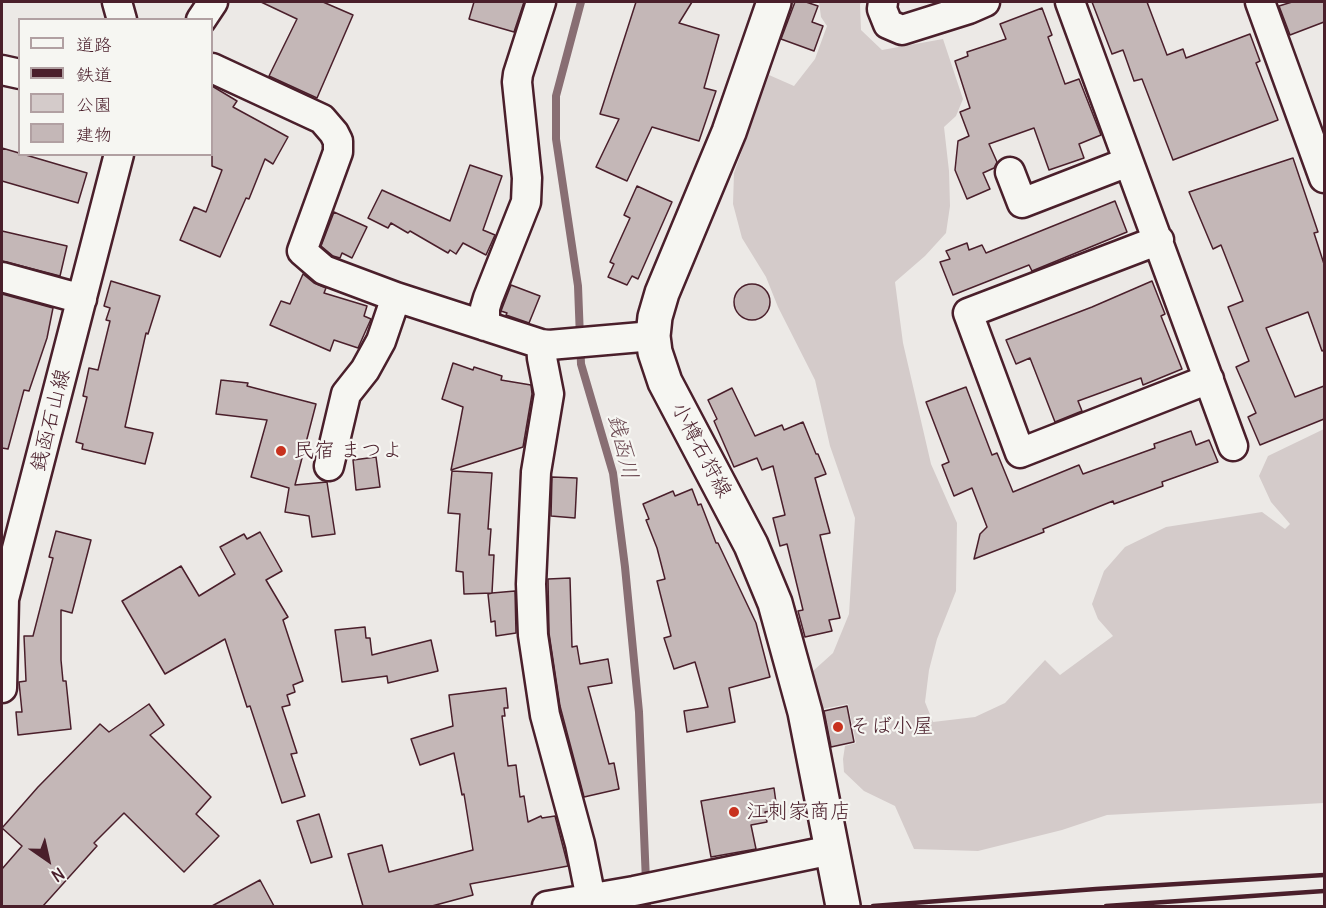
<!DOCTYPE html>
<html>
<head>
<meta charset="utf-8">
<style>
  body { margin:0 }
  #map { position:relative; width:1326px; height:908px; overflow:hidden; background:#ece9e6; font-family:Delius,"Klee One",sans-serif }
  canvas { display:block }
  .frame { position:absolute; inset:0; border:3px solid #4a1f2b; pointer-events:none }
  .legend { position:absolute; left:18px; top:18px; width:195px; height:138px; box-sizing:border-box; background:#f6f6f2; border:2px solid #b1a0a2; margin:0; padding:8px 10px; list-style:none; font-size:18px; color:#4a1f2b }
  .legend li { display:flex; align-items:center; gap:12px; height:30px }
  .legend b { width:30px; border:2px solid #b1a0a2 }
  .north { position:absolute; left:18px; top:830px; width:60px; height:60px; -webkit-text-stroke:4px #f6f6f2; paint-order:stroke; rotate:146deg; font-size:16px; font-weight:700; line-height:24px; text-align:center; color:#4a1f2b }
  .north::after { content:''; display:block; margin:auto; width:21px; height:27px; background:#4a1f2b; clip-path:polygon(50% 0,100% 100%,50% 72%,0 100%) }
</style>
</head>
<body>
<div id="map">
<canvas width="1326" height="908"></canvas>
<div class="frame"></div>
<ul class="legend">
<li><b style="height:8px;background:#f6f6f2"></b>道路</li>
<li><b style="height:8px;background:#4a1f2b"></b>鉄道</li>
<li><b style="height:16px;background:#d4cbca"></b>公園</li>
<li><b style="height:16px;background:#c4b7b7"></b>建物</li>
</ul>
<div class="north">N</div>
</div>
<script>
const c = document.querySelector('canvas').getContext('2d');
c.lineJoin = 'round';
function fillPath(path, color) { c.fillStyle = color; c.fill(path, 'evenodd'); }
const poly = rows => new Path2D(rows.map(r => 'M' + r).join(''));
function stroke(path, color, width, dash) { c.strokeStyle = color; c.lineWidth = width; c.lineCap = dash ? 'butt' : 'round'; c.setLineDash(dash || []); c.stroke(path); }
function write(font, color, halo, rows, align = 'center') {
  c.font = font + ' Delius,"Klee One",sans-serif'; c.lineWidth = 4.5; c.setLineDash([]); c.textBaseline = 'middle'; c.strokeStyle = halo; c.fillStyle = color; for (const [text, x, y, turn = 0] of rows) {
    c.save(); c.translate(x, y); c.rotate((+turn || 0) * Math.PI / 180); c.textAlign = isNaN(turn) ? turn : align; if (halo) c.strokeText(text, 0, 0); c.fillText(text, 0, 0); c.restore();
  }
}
const green = poly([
  [819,2,862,2,860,4,861,30,882,50,943,39,963,99,956,116,944,127,949,171,950,206,946,233,925,256,895,282,903,343,931,464,957,523,956,591,937,639,929,670,925,702,933,722,975,717,1005,703,1045,660,1060,675,1113,636,1098,619,1092,604,1104,571,1125,547,1166,527,1262,512,1285,529,1290,524,1271,502,1259,476,1268,456,1324,429,1324,803,1107,815,1062,830,978,851,914,849,895,806,864,791,844,772,843,759,845,746,856,743,848,704,822,709,813,671,833,653,849,614,855,518,830,446,815,380,778,307,766,277,742,238,733,204,734,173,769,75,794,86,815,59,827,26,821,17]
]);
const stream = poly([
  [581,2,556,96,556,139,578,286,581,364,613,473,625,567,639,712,647,906]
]);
const building = poly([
  [261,2,323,2,353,15,317,98,269,76,297,19,261,2],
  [474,2,524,2,514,32,469,19,474,2],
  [636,2,692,2,679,23,719,35,704,88,716,91,699,141,652,127,627,181,596,167,619,119,600,114,636,2],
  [795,2,806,2,818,6,812,22,823,26,814,51,781,39,795,2],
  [1092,2,1147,2,1167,55,1183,49,1186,58,1250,34,1260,61,1256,63,1278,120,1173,160,1142,79,1134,81,1123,50,1112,54,1092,2],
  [1292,2,1324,2,1324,22,1290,35,1279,6,1292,2],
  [1042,8,1052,35,1048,37,1065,84,1079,79,1101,135,1079,144,1084,158,1049,170,1034,128,989,144,997,162,994,168,983,173,990,189,967,199,955,170,958,141,969,136,960,112,970,108,955,61,968,56,967,52,1006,39,1000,24,1042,8],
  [212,86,237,101,233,107,288,137,273,164,265,159,249,199,246,198,220,257,180,240,194,207,206,212,222,170,212,166,212,86],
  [2,148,87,173,78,203,2,181,2,148],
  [1293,158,1318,232,1314,233,1324,264,1324,350,1322,351,1308,312,1266,328,1295,397,1324,386,1324,419,1260,445,1248,417,1256,413,1236,367,1249,361,1228,307,1243,301,1221,245,1213,249,1189,192,1293,158],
  [470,165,502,176,483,230,495,235,486,255,463,243,456,254,450,250,448,253,410,231,408,233,391,223,388,228,368,218,382,190,450,221,470,165],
  [637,186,672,202,638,279,632,276,627,285,608,277,614,264,610,262,630,218,624,215,637,186],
  [1115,201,1127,232,1032,271,1029,265,953,295,940,262,950,259,946,251,967,243,969,250,982,245,986,253,1115,201],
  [334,212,367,227,352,258,342,253,340,258,333,256,321,246,334,212],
  [2,231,67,246,60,276,2,261,2,231],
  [303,274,314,283,326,288,324,293,367,306,364,316,371,319,358,348,334,340,330,351,270,325,281,301,290,304,303,274],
  [111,281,160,296,148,334,146,333,125,427,153,433,145,464,82,449,83,444,76,442,87,397,83,396,89,368,98,370,110,321,106,320,110,308,104,306,111,281],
  [1152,281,1165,314,1161,316,1182,369,1143,385,1141,378,1078,401,1082,411,1055,422,1030,358,1016,364,1006,340,1092,307,1152,281],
  '734 302a18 18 0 1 1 36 0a18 18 0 1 1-36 0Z',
  [511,285,540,296,529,323,506,315,507,313,501,311,511,285],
  [2,294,53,308,47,338,29,391,24,390,8,449,2,448,2,294],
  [453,363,473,370,474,367,502,376,501,380,531,385,532,394,523,447,451,470,463,407,442,399,453,363],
  [221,380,248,383,247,386,316,404,295,485,327,482,335,534,312,537,309,516,285,512,289,488,251,477,267,420,216,414,221,380],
  [966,387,992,455,997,453,1013,492,1079,465,1083,474,1155,448,1154,444,1191,431,1196,445,1209,440,1218,462,1162,482,1163,486,1114,504,1113,501,1043,529,1044,532,974,559,980,534,987,527,972,488,954,496,942,465,949,462,926,402,966,387],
  [732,388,755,436,782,425,784,430,803,422,816,454,818,454,826,474,815,478,830,533,820,535,840,618,829,620,832,631,805,637,798,611,803,610,787,544,780,546,773,518,785,515,773,466,762,470,757,458,734,467,714,421,717,419,708,400,732,388],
  [376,457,380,487,356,490,353,460,376,457],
  [452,471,492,473,488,529,491,529,489,555,494,555,492,593,515,591,516,633,496,636,495,621,491,622,488,594,492,593,464,594,463,572,456,571,460,514,448,513,452,471],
  [552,477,577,478,575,518,551,516,552,477],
  [692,489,698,505,701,504,716,543,718,543,756,623,770,677,729,688,735,722,687,732,684,711,708,707,695,662,674,669,664,638,671,636,657,581,665,579,657,548,646,520,649,519,643,504,673,491,675,496,692,489],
  [56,531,91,540,72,613,61,610,61,660,63,681,66,681,71,729,18,735,16,712,22,712,19,682,26,681,24,636,33,636,53,558,49,557,56,531],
  [260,532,282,571,266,580,288,617,283,620,303,681,293,685,295,692,287,695,290,705,282,707,297,753,291,754,305,796,282,803,250,706,247,707,225,639,165,674,122,601,181,566,199,596,235,574,220,547,244,534,247,539,260,532],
  [570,578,572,647,577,646,580,664,608,659,612,683,588,687,609,764,614,763,619,789,584,797,560,706,549,633,548,579,570,578],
  [365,627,366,638,370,638,372,655,431,640,438,671,388,683,387,676,342,682,335,630,365,627],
  [506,688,508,708,504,708,505,716,502,716,508,766,516,765,520,797,524,796,528,822,541,816,542,818,555,816,568,866,470,884,473,895,432,906,363,906,348,854,382,845,389,872,473,850,464,794,462,795,454,753,420,765,411,739,453,726,449,695,506,688],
  [149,704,164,725,150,735,211,797,196,814,219,836,184,872,124,813,94,843,97,846,43,906,2,906,2,869,22,846,2,828,38,787,100,724,109,732,149,704],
  [847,706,854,742,831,747,824,711,847,706],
  [774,788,777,810,765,812,767,822,751,825,756,849,711,857,701,801,774,788],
  [319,814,332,857,311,863,297,821,319,814],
  [260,880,274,906,212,906,260,880]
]);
const minor = poly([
  [117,2,122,20],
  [883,2,882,9,888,24,902,30,969,9,985,2],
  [1070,2,1233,446],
  [1260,2,1324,178],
  [201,20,213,2],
  [212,68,322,119,334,133,338,141,338,152,302,251,324,270,396,297,541,344,549,345,653,336],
  [2,70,20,74],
  [1010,172,1022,203,1128,162],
  [1159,240,968,313,1020,453,1209,379],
  [2,277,82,299],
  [485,326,485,308,488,298,526,202,527,178,517,82,518,74,541,2],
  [541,344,542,358,549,394,536,472,531,584,533,635,545,715,580,844,591,899],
  [329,466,346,394,365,370,381,341,396,297],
  [2,688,4,599,119,154],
  [547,906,634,891,832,850]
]);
const major = poly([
  [774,2,729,132,662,293,655,317,653,336,655,352,665,382,751,545,775,603,805,712,843,906]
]);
const rail = poly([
  [873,906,1096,889,1324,875],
  [1106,906,1324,891]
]);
const markers = [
  [281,451,6,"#c8321e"],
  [838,727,6,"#c8321e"],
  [734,812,6,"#c8321e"]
];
const streetNames = [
  ["銭函石山線",51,420,-76],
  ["小樽石狩線",701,450,62]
];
const poiNames = [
  ["民宿 まつよ",293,451],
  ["そば小屋",850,727],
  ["江刺家商店",746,812]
];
const waterNames = [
  ["銭函川",622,447,76]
];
fillPath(green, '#d4cbca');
stroke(stream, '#886e73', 8);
fillPath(building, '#c4b7b7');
stroke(building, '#4a1f2b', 1.5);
stroke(minor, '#4a1f2b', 33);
stroke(major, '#4a1f2b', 38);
stroke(minor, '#f6f6f2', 28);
stroke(major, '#f6f6f2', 33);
stroke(rail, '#4a1f2b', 4.5);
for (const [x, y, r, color] of markers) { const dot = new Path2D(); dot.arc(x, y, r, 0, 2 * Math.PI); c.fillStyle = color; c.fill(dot); stroke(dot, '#f6f6f2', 2); }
write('21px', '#4a1f2b', '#f6f6f2', streetNames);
write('21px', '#4a1f2b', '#f6f6f2', poiNames, 'left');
write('italic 22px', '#6e4d55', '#f6f6f2', waterNames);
</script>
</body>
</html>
